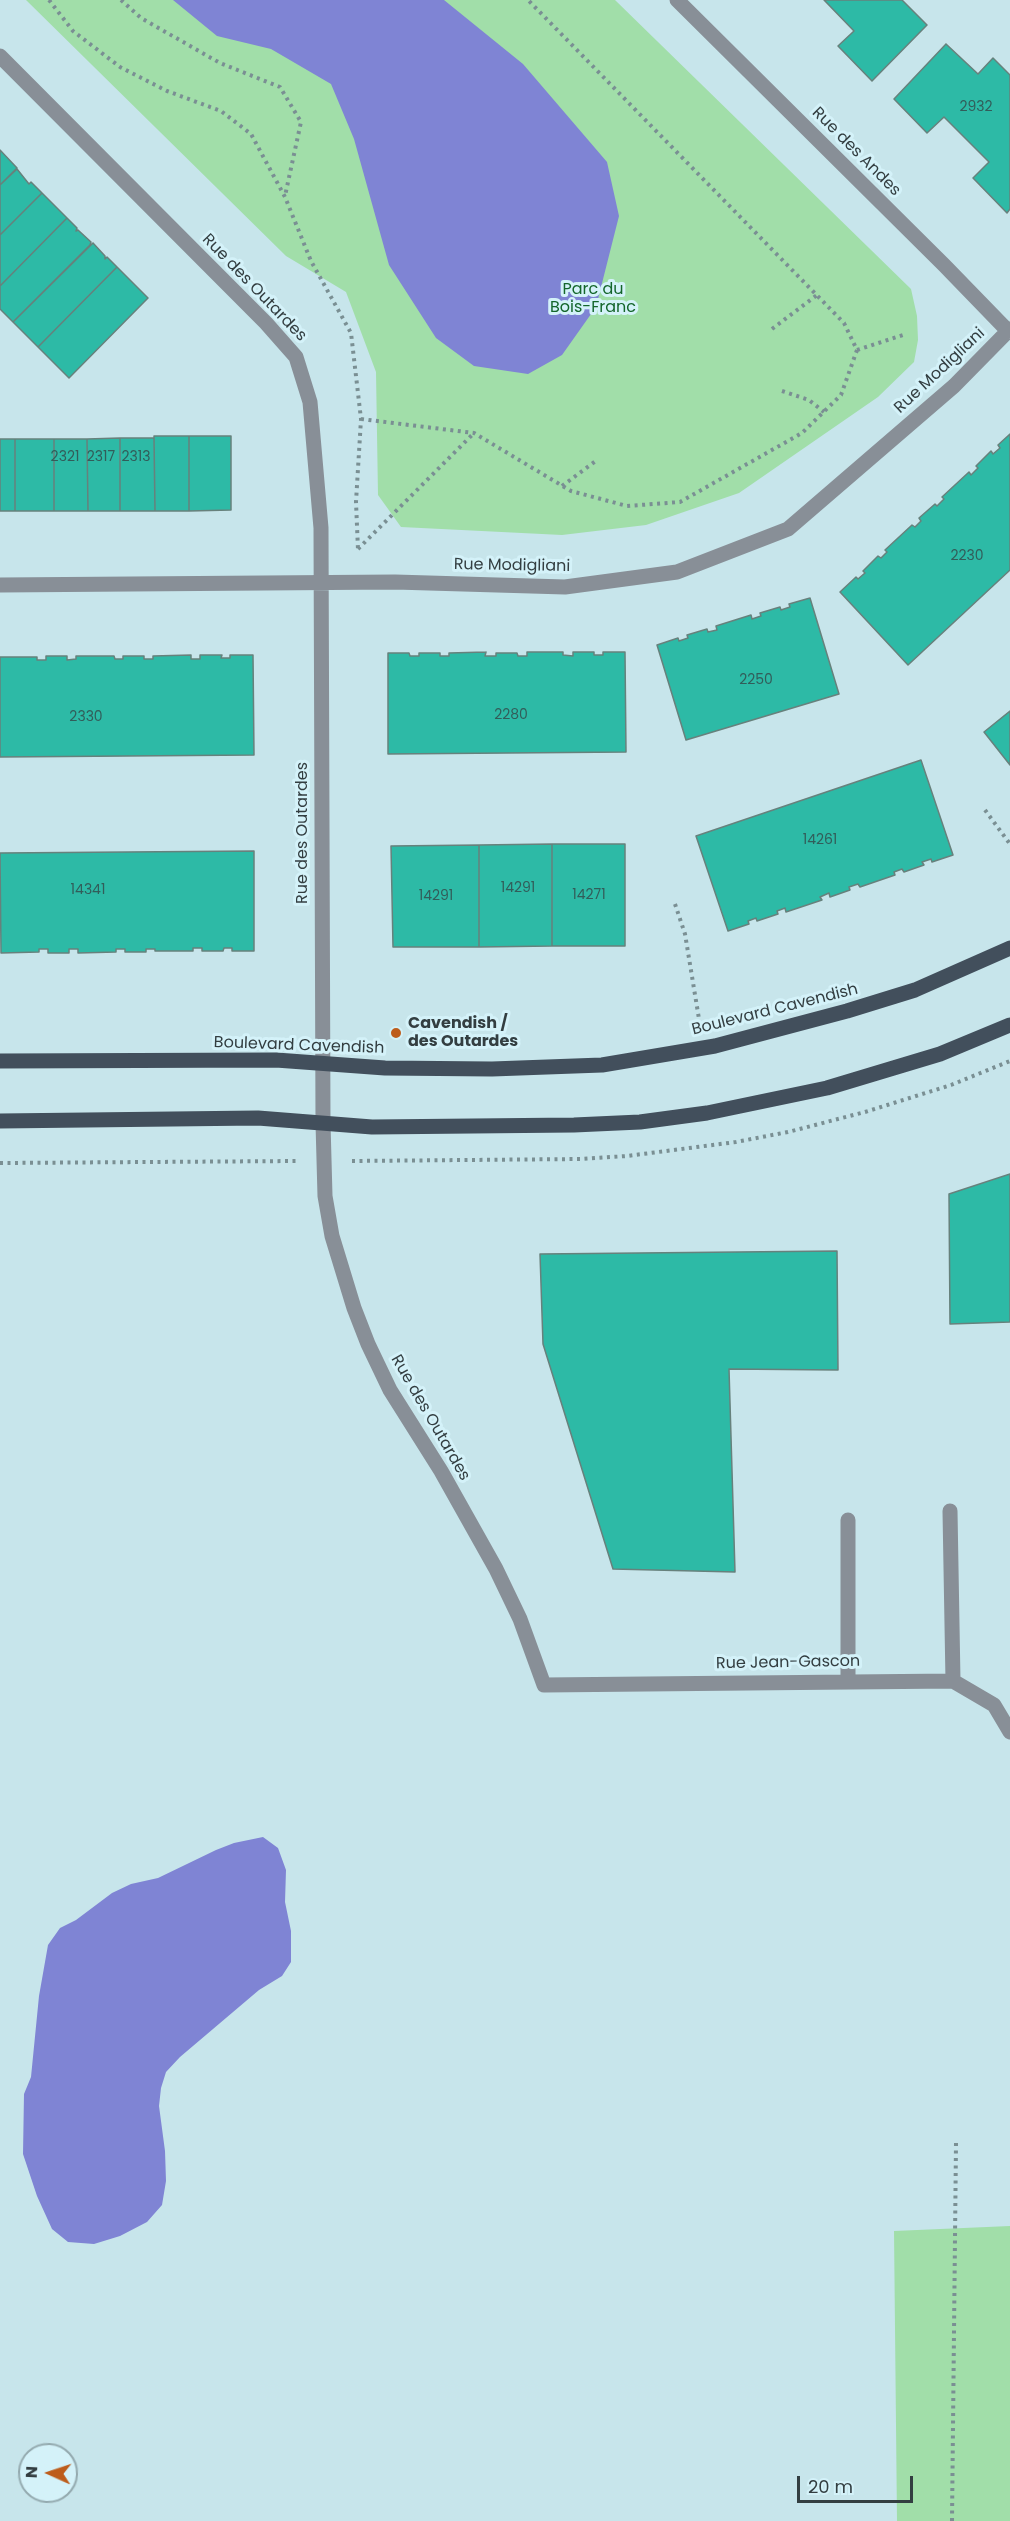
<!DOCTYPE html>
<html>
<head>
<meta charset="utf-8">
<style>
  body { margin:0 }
  #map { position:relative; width:1010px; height:2521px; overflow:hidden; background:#c7e5eb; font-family:Poppins,sans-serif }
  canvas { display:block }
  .north { position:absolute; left:18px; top:2443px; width:60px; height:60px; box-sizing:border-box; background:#d4f2f9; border:2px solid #94aaaf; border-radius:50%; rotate:273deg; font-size:16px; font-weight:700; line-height:24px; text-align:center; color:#333e41 }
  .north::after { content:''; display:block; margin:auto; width:21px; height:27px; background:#bd5d1c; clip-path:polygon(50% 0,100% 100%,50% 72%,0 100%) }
  .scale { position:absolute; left:797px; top:2476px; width:116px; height:27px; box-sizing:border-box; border:3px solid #333e41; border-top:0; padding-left:8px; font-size:18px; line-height:21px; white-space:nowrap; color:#333e41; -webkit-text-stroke:4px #d4f2f9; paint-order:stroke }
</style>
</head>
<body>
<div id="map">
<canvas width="1010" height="2521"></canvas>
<div class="north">N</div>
<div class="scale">20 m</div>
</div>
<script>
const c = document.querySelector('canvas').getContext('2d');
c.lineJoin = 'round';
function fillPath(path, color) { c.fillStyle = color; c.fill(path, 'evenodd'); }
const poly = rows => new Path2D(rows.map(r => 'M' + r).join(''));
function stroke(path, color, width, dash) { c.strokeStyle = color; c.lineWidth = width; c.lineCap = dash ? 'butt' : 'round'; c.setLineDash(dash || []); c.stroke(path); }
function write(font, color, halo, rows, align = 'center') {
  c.font = font + ' Poppins,sans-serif'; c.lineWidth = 6; c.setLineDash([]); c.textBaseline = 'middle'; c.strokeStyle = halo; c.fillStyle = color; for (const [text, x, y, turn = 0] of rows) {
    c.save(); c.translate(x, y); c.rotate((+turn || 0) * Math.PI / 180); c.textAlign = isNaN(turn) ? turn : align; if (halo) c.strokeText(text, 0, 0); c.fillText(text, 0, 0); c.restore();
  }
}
const green = poly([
  [26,0,615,0,911,289,917,316,918,340,914,362,878,397,739,493,646,525,562,535,401,527,378,495,376,372,346,292,286,256],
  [1010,2226,1010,2521,897,2521,894,2231]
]);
const water = poly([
  [173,0,444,0,523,64,607,162,619,216,596,307,562,355,528,374,474,366,436,338,389,265,354,139,331,84,271,49,217,36],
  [263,1837,278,1848,286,1870,285,1902,291,1931,291,1962,282,1976,259,1990,180,2057,166,2072,161,2088,159,2106,165,2151,166,2181,162,2205,147,2222,120,2236,94,2244,68,2242,52,2229,37,2196,23,2154,24,2094,31,2077,39,1996,48,1945,60,1928,76,1920,112,1893,131,1884,158,1878,216,1850,234,1843]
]);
const building = poly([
  [824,0,902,0,927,25,872,81,838,46,854,31,824,0],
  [946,44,978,74,993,58,1010,75,1010,209,1007,213,973,178,989,162,944,117,927,133,894,99,946,44],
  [0,150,17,168,0,185,0,150],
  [17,169,29,184,31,182,42,193,0,235,0,185,17,169],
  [42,193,67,218,0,286,0,235,42,193],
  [67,218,77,228,76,231,78,230,91,242,90,245,13,322,0,309,0,286,67,218],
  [93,243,105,256,105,259,107,257,117,267,38,347,13,322,93,243],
  [117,267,148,298,69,378,38,347,117,267],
  [1010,434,1010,570,908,665,840,592,856,577,858,579,865,573,863,571,878,556,881,558,887,552,885,550,912,525,915,527,921,521,919,518,935,504,937,506,944,499,942,497,969,472,971,475,978,468,976,466,991,451,993,454,1000,448,998,445,1010,434],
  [154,436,189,436,189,511,155,511,154,436],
  [189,436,231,436,231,510,189,511,189,436],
  [120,438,120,511,88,511,87,439,120,438],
  [120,438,154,438,155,511,120,511,120,438],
  [0,439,15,439,15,511,0,511,0,439],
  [15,439,54,439,54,511,15,511,15,439],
  [54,439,87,439,88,511,54,511,54,439],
  [810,598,839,694,686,740,657,645,678,638,679,641,688,638,687,635,707,629,708,632,717,630,716,626,751,615,752,619,761,616,760,613,780,607,781,610,790,607,789,604,810,598],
  [486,652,485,656,496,656,496,653,517,653,518,656,527,656,527,652,563,652,563,655,573,656,573,652,594,652,594,655,603,655,603,652,625,652,626,752,388,754,388,653,409,653,410,656,419,656,419,653,440,653,440,656,449,656,449,653,486,652],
  [191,655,191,659,200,659,200,655,222,655,221,658,230,658,230,655,253,655,254,755,0,757,0,657,37,657,37,660,46,660,46,656,67,656,67,660,76,659,76,656,114,656,115,659,123,659,123,656,144,656,144,659,153,659,153,656,191,655],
  [1010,711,1010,765,984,732,1010,711],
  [921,760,953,855,932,862,931,859,922,862,924,865,904,872,902,869,894,872,895,875,860,887,858,884,849,887,850,890,830,897,829,893,820,897,822,900,786,912,785,908,777,911,778,914,757,921,756,918,748,921,749,924,728,931,696,836,921,760],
  [552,844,625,844,625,946,552,946,552,844],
  [552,844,552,946,479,947,479,845,552,844],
  [479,845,479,947,393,947,391,846,479,845],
  [254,851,254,951,232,951,232,948,224,948,223,951,202,951,202,948,193,948,193,951,155,951,155,949,146,949,146,952,125,952,125,949,116,949,116,952,78,953,78,949,69,949,69,953,48,953,48,949,39,949,39,952,1,953,0,853,254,851],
  [1010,1174,1010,1322,950,1324,949,1194,1010,1174],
  [837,1251,838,1370,729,1369,735,1572,613,1569,543,1344,540,1254,837,1251]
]);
const path = poly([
  [49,0,73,31,120,67,167,91,221,111,251,134,285,197,311,261,351,333,361,419,356,502,358,550],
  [121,0,141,18,220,63,280,87,301,122,285,196],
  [772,329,817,295],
  [857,350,906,334],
  [782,391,809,400,824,412],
  [361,419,474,433,571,491,627,506,680,502,802,433,841,395,857,350,844,323,528,0],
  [562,486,597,460],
  [358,549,474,433],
  [985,810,1010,844],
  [675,904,685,934,699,1019],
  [352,1161,581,1159,627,1156,736,1142,788,1132,865,1112,951,1085,1010,1061],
  [0,1163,297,1161],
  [952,2521,956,2143]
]);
const minor = poly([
  [677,0,944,265,1008,331],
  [0,56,266,323,296,357,310,402,321,528,323,1123,325,1196,332,1236,354,1308,368,1344,390,1390,441,1471,496,1569,520,1619,544,1685,953,1681,994,1705,1010,1732],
  [0,585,395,582,565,587,677,572,788,529,954,386,1010,329],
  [950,1511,953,1681],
  [848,1680,848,1520]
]);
const major = poly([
  [0,1061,276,1060,385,1068,492,1069,602,1065,715,1046,847,1011,915,990,1010,948],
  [0,1121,258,1118,372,1127,574,1125,640,1122,707,1113,827,1088,940,1054,1010,1025]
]);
const markers = [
  [396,1033,6,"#bd5d1c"]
];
const numberNames = [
  ["2932",976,107],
  ["2321",65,457],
  ["2317",101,457],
  ["2313",136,457],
  ["2230",967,556],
  ["2250",756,680],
  ["2280",511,715],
  ["2330",86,717],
  ["14261",820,840],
  ["14291",518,888],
  ["14341",88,890],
  ["14271",589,895],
  ["14291",436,896]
];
const streetNames = [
  ["Rue des Andes",856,152,45],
  ["Rue des Outardes",254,288,46],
  ["Rue Modigliani",940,371,-43],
  ["Rue Modigliani",512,566,1],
  ["Rue des Outardes",303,833,-90],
  ["Boulevard Cavendish",775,1010,-14],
  ["Boulevard Cavendish",299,1046,2],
  ["Rue des Outardes",430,1418,60],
  ["Rue Jean-Gascon",788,1663,-1]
];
const parkNames = [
  ["Parc du",593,290],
  ["Bois-Franc",593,308]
];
const poiNames = [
  ["Cavendish /",408,1024],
  ["des Outardes",408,1042]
];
fillPath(green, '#a1dea9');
fillPath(water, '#7f84d4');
fillPath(building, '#2dbaa6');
stroke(building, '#67817c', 1.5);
stroke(path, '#7a8f93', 4, [3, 4.5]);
stroke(minor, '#888f97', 15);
stroke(major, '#424f5c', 15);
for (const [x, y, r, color] of markers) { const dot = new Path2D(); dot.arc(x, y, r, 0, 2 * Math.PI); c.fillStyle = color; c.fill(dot); stroke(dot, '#d4f2f9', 2); }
write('14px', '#325d5a', null, numberNames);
write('16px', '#333e41', '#d4f2f9', streetNames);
write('16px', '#14662b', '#d4f2f9', parkNames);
write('bold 16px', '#333e41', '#d4f2f9', poiNames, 'left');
</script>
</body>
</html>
